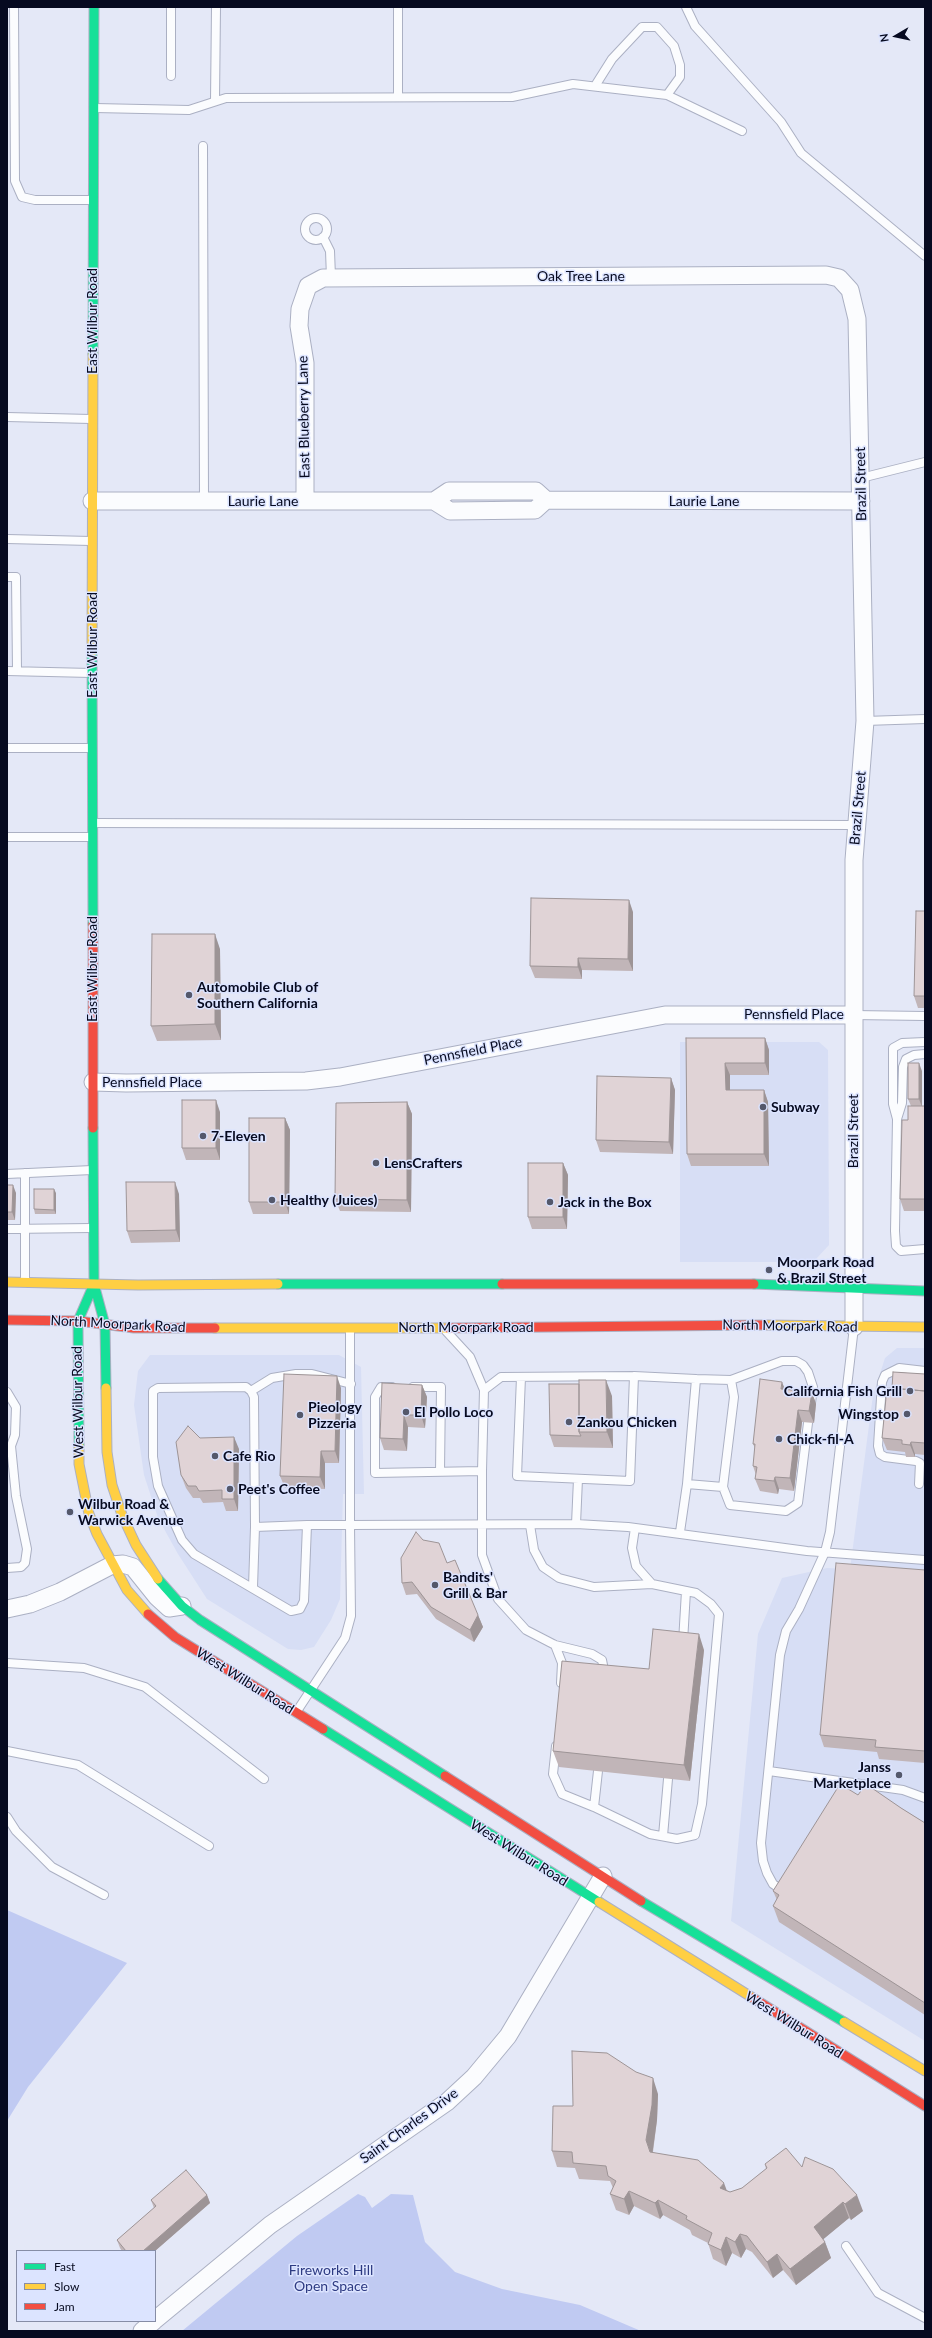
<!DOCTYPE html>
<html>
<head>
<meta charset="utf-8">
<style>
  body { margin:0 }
  #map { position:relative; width:932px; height:2338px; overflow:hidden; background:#e4e8f7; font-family:Lato,sans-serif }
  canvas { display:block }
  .frame { position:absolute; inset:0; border:8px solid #060a20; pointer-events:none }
  .legend { position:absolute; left:16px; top:2250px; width:140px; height:72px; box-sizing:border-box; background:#dce4ff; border:1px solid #868da6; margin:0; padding:5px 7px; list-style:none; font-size:12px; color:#060a20 }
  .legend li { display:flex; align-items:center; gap:8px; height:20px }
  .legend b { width:20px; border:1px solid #868da6 }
  .north { position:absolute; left:876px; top:16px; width:40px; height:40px; -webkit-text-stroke:3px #dce4ff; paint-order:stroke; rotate:261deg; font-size:11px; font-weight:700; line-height:16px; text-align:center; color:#060a20 }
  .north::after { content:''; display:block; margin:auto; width:14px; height:18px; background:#060a20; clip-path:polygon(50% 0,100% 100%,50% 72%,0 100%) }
</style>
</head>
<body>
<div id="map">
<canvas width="932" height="2338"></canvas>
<div class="frame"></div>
<ul class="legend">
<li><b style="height:5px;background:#16e098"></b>Fast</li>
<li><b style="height:5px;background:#ffcf43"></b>Slow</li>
<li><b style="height:5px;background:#f24e42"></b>Jam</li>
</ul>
<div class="north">N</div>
</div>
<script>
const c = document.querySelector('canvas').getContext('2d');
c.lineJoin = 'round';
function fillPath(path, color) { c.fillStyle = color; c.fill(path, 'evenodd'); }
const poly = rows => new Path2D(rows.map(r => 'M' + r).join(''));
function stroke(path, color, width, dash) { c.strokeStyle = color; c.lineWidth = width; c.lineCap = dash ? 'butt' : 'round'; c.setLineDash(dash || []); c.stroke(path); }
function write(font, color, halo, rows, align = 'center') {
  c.font = font + ' Lato,sans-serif'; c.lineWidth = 3; c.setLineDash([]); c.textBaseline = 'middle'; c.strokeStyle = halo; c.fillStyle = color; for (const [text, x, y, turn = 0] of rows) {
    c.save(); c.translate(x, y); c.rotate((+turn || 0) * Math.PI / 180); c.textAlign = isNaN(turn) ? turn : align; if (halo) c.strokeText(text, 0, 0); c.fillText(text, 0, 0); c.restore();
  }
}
const built = poly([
  [680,1042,819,1042,828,1050,829,1245,816,1259,808,1262,680,1262],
  [897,1348,925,1348,925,2041,731,1921,758,1634,782,1578,827,1568,850,1569,873,1395,885,1358],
  [150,1355,339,1355,361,1367,364,1494,343,1494,340,1599,331,1620,314,1647,301,1650,288,1649,207,1599,178,1554,158,1518,144,1475,134,1405,138,1371]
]);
const green = poly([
  [7,1910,127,1963,28,2087,7,2121],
  [358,2194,365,2197,372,2208,391,2194,413,2195,425,2242,455,2272,502,2289,580,2305,641,2331,182,2331,297,2236]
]);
const lane = poly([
  [14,7,15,181,22,197,35,200,93,200],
  [398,7,398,97],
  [686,7,695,26,781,122,801,153,925,256],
  [171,76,171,7],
  [595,86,612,59,642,27,657,27,674,46,680,65,680,77,667,95],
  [215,101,216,7],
  [95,108,189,110,226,98,512,97,573,84,667,95,742,131],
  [203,146,204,501],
  '305 229a11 11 0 1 1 22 0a11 11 0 1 1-22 0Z',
  [323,237,330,251,331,277],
  [7,417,91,419],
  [861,478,925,462],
  [7,539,91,541],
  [7,577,16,577,17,671],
  [7,671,91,673],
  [865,721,925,719],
  [7,748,91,748],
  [93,823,856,825],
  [7,837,92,837],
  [853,1015,925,1016],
  [925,1054,914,1055,906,1059,903,1067,902,1103,897,1119,895,1231,896,1246,901,1251,925,1249],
  [897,1119,893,1104,893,1048,902,1043,925,1042],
  [25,1173,25,1282],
  [7,1174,92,1170],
  [7,1229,92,1228],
  [446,1331,470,1357,484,1390],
  [521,1377,517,1476,630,1481,634,1376],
  [731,1380,782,1361,796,1361,803,1365,808,1372,813,1387,811,1403],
  [392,1387,381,1387,375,1397,375,1473,482,1471],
  [413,1387,441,1387,440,1472],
  [251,1391,272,1378,296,1374,312,1374,351,1384],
  [7,1392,16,1407,15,1435,11,1446,16,1496,27,1549,25,1563,21,1567,7,1568],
  [687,1484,723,1487],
  [919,1484,920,1463,916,1461,885,1457,880,1454,878,1446,882,1382,885,1375,899,1368,925,1371],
  [576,1524,578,1479],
  [307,1525,304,1601,300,1609,291,1611,194,1554,182,1540,158,1486,153,1457,153,1391,158,1388,246,1387,251,1391,254,1397,255,1527,307,1525,350,1525,350,1331],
  [530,1525,534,1550,543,1567,559,1578,594,1587,652,1584],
  [680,1532,687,1484,696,1379,731,1380,734,1397,723,1487,730,1505,786,1511,798,1503,808,1423],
  [253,1587,255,1527],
  [683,1642,686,1591],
  [555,1645,562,1663,561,1683],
  [7,1663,84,1668,145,1687,264,1779],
  [605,1675,602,1660,592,1654,555,1645,526,1630,498,1599,482,1555,482,1471,484,1390,501,1377,634,1376,696,1379],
  [297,1711,345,1638,351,1616,350,1525,576,1524,628,1527,807,1551,925,1560],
  [556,1746,553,1774,562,1794,594,1807],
  [7,1751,78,1765,209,1846],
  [598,1771,594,1807,650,1834,677,1839,695,1835,702,1804,719,1614,711,1604,696,1593,652,1584,636,1566,632,1548,635,1528],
  [769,1771,903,1790,925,1798],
  [7,1817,16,1831,52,1867,104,1895],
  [663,1836,668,1779],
  [785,1892,773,1884,767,1873,763,1861,761,1843,780,1655,786,1631,799,1609,825,1552,830,1532,854,1327],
  [846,2246,878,2293,925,2318]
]);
const street = poly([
  [92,501,434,501,450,511,535,510,546,500],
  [305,501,305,363,299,326,300,309,308,286,323,278,826,275,839,278,850,290,857,319,865,721,854,860,854,1327],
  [434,501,449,491,536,491,546,500,861,501],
  [93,1082,126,1083,306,1081,340,1077,665,1015,853,1015],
  [7,1609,30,1604,60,1592,112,1565,123,1564,133,1567,157,1597,169,1608,182,1606],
  [155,2320,270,2225,447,2102,474,2077,508,2036,603,1876],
  [142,2331,154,2321]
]);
const fast = poly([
  [93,354,94,7],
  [92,652,93,924],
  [93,1128,94,1284,105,1325,106,1388],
  [278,1284,502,1284],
  [754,1284,925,1291],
  [79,1446,78,1321,94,1284],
  [158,1579,182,1606,200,1620,445,1776],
  [323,1729,599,1902],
  [641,1901,844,2022]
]);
const slow = poly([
  [92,652,93,354],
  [7,1282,138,1285,278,1284],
  [765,1325,925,1327],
  [215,1328,448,1328],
  [106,1388,107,1452,112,1485,122,1515,136,1545,158,1579],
  [79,1446,79,1464,89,1514,97,1534,127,1590,148,1614],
  [599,1902,753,1998],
  [844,2022,925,2071]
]);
const jam = poly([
  [93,924,93,1128],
  [502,1284,754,1284],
  [7,1320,78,1321,134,1328,215,1328],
  [448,1328,765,1325],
  [148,1614,175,1637,323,1729],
  [445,1776,641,1901],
  [753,1998,925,2106]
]);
const wall = poly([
  [925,911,925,1008,918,1008,914,996],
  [633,912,633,971,582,970,582,979,535,978,530,966],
  [220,949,221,1040,157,1041,151,1026],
  [686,1038,765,1038,769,1050,769,1075,730,1075,730,1090,764,1090,768,1102,769,1166,691,1166,687,1154],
  [922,1071,922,1106,925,1106,925,1211,904,1211,900,1199,908,1120,911,1106,908,1099],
  [671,1078,675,1090,673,1154,600,1152,596,1140],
  [407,1102,412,1114,411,1212,340,1211,335,1199],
  [220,1112,220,1160,186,1160,182,1148],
  [285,1118,290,1130,289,1214,253,1214,249,1202],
  [563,1163,568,1175,567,1229,532,1229,528,1217],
  [7,1185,16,1193,15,1220,7,1220],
  [56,1193,56,1214,35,1214,34,1209],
  [179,1194,180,1242,131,1243,127,1231],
  [925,1374,925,1455,915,1454,915,1457,906,1457,905,1452,887,1450,882,1438,892,1388],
  [422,1385,427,1397,425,1428,408,1427,407,1451,384,1450,380,1438],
  [341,1388,339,1463,325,1463,325,1489,285,1488,280,1476],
  [785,1389,812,1392,816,1404,814,1423,802,1422,794,1491,779,1489,778,1494,760,1491,755,1479,756,1475,753,1466,755,1448,753,1444],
  [612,1396,613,1448,554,1447,550,1435],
  [200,1438,239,1449,238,1511,226,1511,223,1502,203,1503,200,1498,193,1498,186,1488,181,1475],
  [423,1540,447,1563,478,1615,483,1627,474,1642,436,1619,417,1594,406,1595,402,1583],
  [925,1570,925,1763,879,1759,877,1752,824,1747,820,1735],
  [704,1650,690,1781,559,1767,553,1751,649,1669],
  [858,1795,901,1808,925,1823,925,2015,779,1922,773,1906,777,1900,773,1891],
  [658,2094,657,2120,653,2152,730,2192,742,2188,766,2169,765,2164,802,2167,863,2211,851,2220,849,2218,823,2239,825,2242,831,2258,796,2285,783,2270,773,2278,752,2252,746,2249,741,2258,732,2253,726,2266,713,2259,708,2243,692,2235,690,2230,663,2215,660,2219,634,2206,629,2215,616,2210,610,2194,613,2188,610,2181,579,2179,575,2168,557,2167,552,2151,573,2106],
  [207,2195,210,2203,155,2251,122,2251,120,2248,117,2240,154,2208,151,2200]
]);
const shadedWall = poly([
  [629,900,633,912,633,971,628,959],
  [215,934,220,949,221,1040,215,1024],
  [578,958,582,970,582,979,578,967],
  [765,1038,769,1050,769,1075,765,1063],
  [725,1063,730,1075,730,1102,726,1090],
  [919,1063,922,1071,922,1107,919,1099],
  [671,1078,675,1090,673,1154,669,1142],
  [764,1090,768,1102,769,1166,764,1154],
  [216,1100,220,1112,220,1160,216,1148],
  [407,1102,412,1114,411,1212,407,1200],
  [285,1118,290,1130,289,1214,285,1202],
  [563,1163,568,1175,567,1229,563,1217],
  [175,1182,179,1194,180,1242,176,1230],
  [13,1185,16,1193,15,1220,12,1212],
  [54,1189,56,1193,56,1214,54,1210],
  [337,1376,341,1388,339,1463,335,1451],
  [606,1380,612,1396,613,1448,607,1432],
  [782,1382,787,1394,781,1389],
  [422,1385,427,1397,425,1428,421,1415],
  [812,1392,816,1404,814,1423,809,1411],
  [798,1410,802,1422,794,1491,790,1478],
  [404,1415,408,1427,407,1451,403,1439],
  [234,1437,239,1449,238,1511,234,1499],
  [911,1442,915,1454,915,1457,910,1445],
  [321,1451,325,1463,325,1489,320,1477],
  [775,1477,779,1489,778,1494,774,1481],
  [478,1615,483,1627,474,1642,470,1630],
  [699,1634,704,1650,690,1781,684,1765],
  [653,2078,658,2094,657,2120,652,2156,646,2140],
  [724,2183,730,2199,720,2188],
  [629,2191,634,2206,629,2215,624,2199],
  [207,2195,210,2203,155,2251,143,2251],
  [857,2195,863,2211,851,2220,845,2204],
  [658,2200,663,2215,660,2219,655,2203],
  [843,2202,849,2218,820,2242,814,2227],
  [740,2234,746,2249,741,2258,735,2242],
  [726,2237,732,2253,726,2266,721,2250],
  [825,2242,831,2258,796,2285,790,2269],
  [777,2254,783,2270,773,2278,767,2262]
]);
const building = poly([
  [531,898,629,900,628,959,578,958,578,967,530,966,531,898],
  [916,911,925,911,925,996,914,996,916,911],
  [152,934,215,934,215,1024,151,1026,152,934],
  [686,1038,765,1038,765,1063,725,1063,726,1090,764,1090,764,1154,687,1154,686,1038],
  [908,1063,919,1063,919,1099,908,1099,908,1063],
  [597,1076,671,1078,669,1142,596,1140,597,1076],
  [182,1100,216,1100,216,1148,182,1148,182,1100],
  [407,1102,407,1200,335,1199,336,1103,407,1102],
  [908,1106,925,1106,925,1199,900,1199,902,1120,908,1120,908,1106],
  [249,1118,285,1118,285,1202,249,1202,249,1118],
  [528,1163,563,1163,563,1217,528,1217,528,1163],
  [126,1182,175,1182,176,1230,127,1231,126,1182],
  [7,1185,13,1185,12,1212,7,1212,7,1185],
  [34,1189,54,1189,54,1210,34,1209,34,1189],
  [893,1372,925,1374,925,1391,892,1388,893,1372],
  [284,1374,337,1376,335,1451,321,1451,320,1477,280,1476,284,1374],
  [760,1379,782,1382,781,1389,812,1392,809,1411,798,1410,790,1478,775,1477,774,1481,755,1479,757,1467,753,1466,755,1444,753,1444,760,1379],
  [579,1380,606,1380,607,1432,579,1432,579,1380],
  [382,1383,422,1385,421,1415,404,1415,403,1439,380,1438,382,1383],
  [549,1384,579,1384,579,1432,581,1436,550,1435,549,1384],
  [887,1388,925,1391,925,1443,911,1442,910,1445,902,1444,902,1440,882,1438,887,1388],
  [188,1426,200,1438,234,1437,234,1499,222,1499,222,1490,199,1491,196,1486,188,1486,181,1475,176,1442,188,1426],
  [416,1532,423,1540,439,1543,447,1563,455,1560,478,1615,470,1630,431,1607,412,1582,402,1583,401,1558,416,1532],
  [836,1563,925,1570,925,1751,875,1747,876,1740,820,1735,836,1563],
  [653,1629,699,1634,684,1765,553,1751,562,1661,649,1669,653,1629],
  [840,1784,858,1795,866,1784,901,1808,925,1823,925,2003,773,1906,779,1895,773,1891,840,1784],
  [572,2051,607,2053,636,2072,653,2078,652,2105,646,2140,650,2152,698,2160,724,2183,720,2188,730,2192,742,2188,767,2168,765,2164,786,2148,802,2167,805,2157,833,2169,857,2195,845,2204,843,2202,814,2227,825,2242,790,2269,777,2254,767,2262,747,2236,740,2234,735,2242,726,2237,721,2250,708,2244,712,2233,686,2219,687,2216,658,2200,655,2203,629,2191,624,2199,610,2194,616,2181,608,2176,606,2166,573,2163,572,2152,552,2151,553,2106,573,2106,572,2051],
  [186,2170,207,2195,143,2251,126,2251,117,2240,156,2206,151,2200,186,2170]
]);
const markers = [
  [189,995,4,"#54586b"],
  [763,1107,4,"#54586b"],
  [203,1136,4,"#54586b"],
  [376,1163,4,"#54586b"],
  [272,1200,4,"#54586b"],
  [550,1202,4,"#54586b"],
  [769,1270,4,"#54586b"],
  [910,1391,4,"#54586b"],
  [406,1412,4,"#54586b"],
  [907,1414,4,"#54586b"],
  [300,1415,4,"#54586b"],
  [569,1422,4,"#54586b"],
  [779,1439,4,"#54586b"],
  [215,1456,4,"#54586b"],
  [230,1489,4,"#54586b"],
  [70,1512,4,"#54586b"],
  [435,1585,4,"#54586b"],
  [899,1775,4,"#54586b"]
];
const streetNames = [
  ["Oak Tree Lane",581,276],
  ["East Wilbur Road",92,321,-90],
  ["East Blueberry Lane",304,417,-91],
  ["Brazil Street",861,484,-91],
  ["Laurie Lane",263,501],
  ["Laurie Lane",704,501],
  ["East Wilbur Road",92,645,-90],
  ["Brazil Street",858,808,-85],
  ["East Wilbur Road",92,969,-90],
  ["Pennsfield Place",794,1014],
  ["Pennsfield Place",473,1051,-11],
  ["Pennsfield Place",152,1082],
  ["Brazil Street",853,1131,-90],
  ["North Moorpark Road",118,1324,3],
  ["North Moorpark Road",790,1326,1],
  ["North Moorpark Road",466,1327],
  ["West Wilbur Road",78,1402,-91],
  ["West Wilbur Road",245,1681,32],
  ["West Wilbur Road",519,1853,32],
  ["West Wilbur Road",794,2025,32],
  ["Saint Charles Drive",409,2126,-36]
];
const poiNames = [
  ["Automobile Club of",197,987],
  ["Southern California",197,1003],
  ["Subway",771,1107],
  ["7-Eleven",211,1136],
  ["LensCrafters",384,1163],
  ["Healthy (Juices)",280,1200],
  ["Jack in the Box",558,1202],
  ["Moorpark Road",777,1262],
  ["& Brazil Street",777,1278],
  ["California Fish Grill",902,1391,"right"],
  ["Pieology",308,1407],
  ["Pizzeria",308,1423],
  ["El Pollo Loco",414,1412],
  ["Wingstop",899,1414,"right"],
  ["Zankou Chicken",577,1422],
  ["Chick-fil-A",787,1439],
  ["Cafe Rio",223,1456],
  ["Peet's Coffee",238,1489],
  ["Wilbur Road &",78,1504],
  ["Warwick Avenue",78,1520],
  ["Bandits'",443,1577],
  ["Grill & Bar",443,1593],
  ["Janss",891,1767,"right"],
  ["Marketplace",891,1783,"right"]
];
const parkNames = [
  ["Fireworks Hill",331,2270],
  ["Open Space",331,2286]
];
fillPath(built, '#d7def5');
fillPath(green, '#c0caf2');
stroke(lane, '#abb0c3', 10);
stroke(street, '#abb0c3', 19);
stroke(fast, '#abb0c3', 11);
stroke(slow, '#abb0c3', 11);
stroke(jam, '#abb0c3', 11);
stroke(lane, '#fbfcfe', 8);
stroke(street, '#fbfcfe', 17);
stroke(fast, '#16e098', 9);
stroke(slow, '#ffcf43', 9);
stroke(jam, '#f24e42', 9);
fillPath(wall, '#c1b5b8');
fillPath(shadedWall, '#9d9496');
fillPath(building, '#e0d3d6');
stroke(building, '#9d9496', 1);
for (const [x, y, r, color] of markers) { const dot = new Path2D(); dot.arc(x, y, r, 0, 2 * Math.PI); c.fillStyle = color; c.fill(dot); stroke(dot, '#dce4ff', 1.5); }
write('14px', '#060a20', '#dce4ff', streetNames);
write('bold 14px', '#060a20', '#dce4ff', poiNames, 'left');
write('14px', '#2d3a82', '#dce4ff', parkNames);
</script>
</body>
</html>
